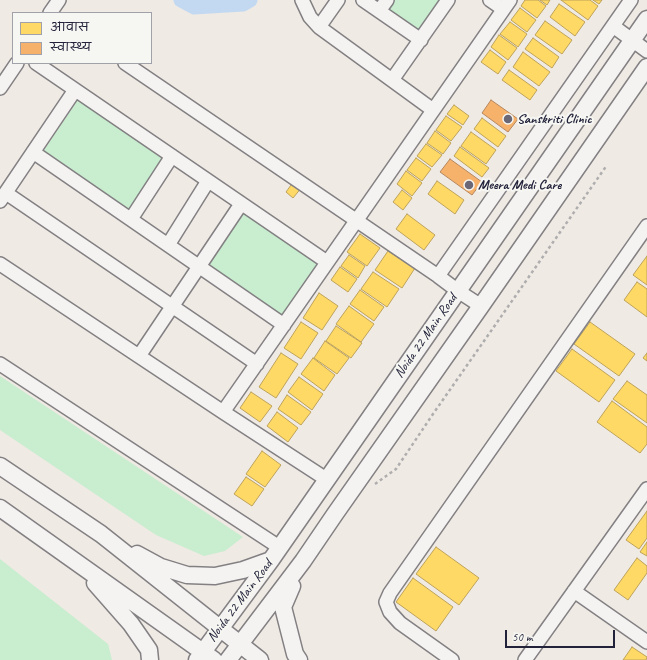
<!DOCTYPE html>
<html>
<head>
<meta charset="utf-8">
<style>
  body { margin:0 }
  #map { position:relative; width:647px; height:660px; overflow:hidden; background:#f0eae4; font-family:Caveat,"Playpen Sans Deva",sans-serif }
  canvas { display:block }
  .legend { position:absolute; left:12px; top:12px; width:140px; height:52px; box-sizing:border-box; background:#f6f6f2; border:1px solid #a1a1a9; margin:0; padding:5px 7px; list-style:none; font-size:12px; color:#22223b }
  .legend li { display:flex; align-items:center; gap:8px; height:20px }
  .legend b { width:20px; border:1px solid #a1a1a9 }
  .scale { position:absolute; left:505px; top:630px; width:110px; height:18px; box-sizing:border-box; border:2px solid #22223b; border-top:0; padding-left:5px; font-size:12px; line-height:14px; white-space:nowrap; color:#22223b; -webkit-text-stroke:3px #f6f6f2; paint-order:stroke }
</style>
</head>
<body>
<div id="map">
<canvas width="647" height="660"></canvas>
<ul class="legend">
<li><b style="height:11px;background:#ffd966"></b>आवास</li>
<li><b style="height:11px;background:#f6b26b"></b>स्वास्थ्य</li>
</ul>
<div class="scale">50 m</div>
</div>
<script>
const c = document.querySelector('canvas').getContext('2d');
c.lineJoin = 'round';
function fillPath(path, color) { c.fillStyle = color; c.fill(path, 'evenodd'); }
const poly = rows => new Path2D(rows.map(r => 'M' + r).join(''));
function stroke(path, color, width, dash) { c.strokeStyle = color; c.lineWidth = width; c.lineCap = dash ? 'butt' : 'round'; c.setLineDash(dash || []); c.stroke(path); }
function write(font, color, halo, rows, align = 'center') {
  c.font = font + ' Caveat,sans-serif'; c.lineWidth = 4; c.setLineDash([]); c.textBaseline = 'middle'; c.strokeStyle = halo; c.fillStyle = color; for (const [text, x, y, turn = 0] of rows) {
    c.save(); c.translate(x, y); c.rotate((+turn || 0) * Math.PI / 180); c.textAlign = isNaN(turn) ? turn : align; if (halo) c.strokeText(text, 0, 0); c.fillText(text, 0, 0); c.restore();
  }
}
const green = poly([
  [391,0,445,0,420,36,384,10],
  [79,98,167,157,131,212,42,153],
  [245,212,319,262,281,318,207,267],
  [0,376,243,537,225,551,204,556,156,535,0,430],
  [0,559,108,644,112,660,0,660]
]);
const homes = poly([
  [525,0,538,0,546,6,537,18,521,6,525,0],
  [540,0,550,0,547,5,540,0],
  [561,0,590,0,598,6,588,20,561,0],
  [593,0,602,0,599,4,593,0],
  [559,4,585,22,575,36,550,17,559,4],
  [520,8,536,20,527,32,511,20,520,8],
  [545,21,572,40,562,54,535,35,545,21],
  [510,22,527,34,518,47,500,34,510,22],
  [499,35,517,48,508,60,491,47,499,35],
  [533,38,559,57,552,68,525,49,533,38],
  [490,50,506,62,498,74,481,62,490,50],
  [523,52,550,72,539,86,513,67,523,52],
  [509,70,537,90,530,100,502,80,509,70],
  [454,105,469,116,463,125,447,114,454,105],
  [446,116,462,127,451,141,436,130,446,116],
  [482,118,506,136,498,147,474,129,482,118],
  [435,131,451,143,443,154,427,143,435,131],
  [471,132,496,150,486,164,461,146,471,132],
  [426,144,442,155,432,167,417,156,426,144],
  [460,147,489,168,482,177,454,156,460,147],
  [416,158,431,169,422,181,407,170,416,158],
  [406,171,422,183,412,196,397,184,406,171],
  [294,181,302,187,293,198,286,192,294,181],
  [437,181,464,200,455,214,428,194,437,181],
  [402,190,412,198,403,210,393,202,402,190],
  [407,214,435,235,424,250,396,229,407,214],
  [360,234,380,248,367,266,347,252,360,234],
  [388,251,415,268,402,288,375,270,388,251],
  [349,255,365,266,358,278,341,266,349,255],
  [647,256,647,285,633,275,647,256],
  [340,267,357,279,348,292,331,280,340,267],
  [373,272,399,289,387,307,361,289,373,272],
  [637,282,647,289,647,317,624,300,637,282],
  [360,290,384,307,374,321,350,304,360,290],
  [319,293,338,306,322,330,303,318,319,293],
  [349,306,374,324,361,342,336,324,349,306],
  [301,322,318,333,301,359,284,348,301,322],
  [590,322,635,354,619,376,574,344,590,322],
  [336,326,362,343,351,358,326,341,336,326],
  [325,341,349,358,337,374,314,358,325,341],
  [572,349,615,380,599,402,556,371,572,349],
  [281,353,298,364,276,398,259,387,281,353],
  [647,353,647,361,643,358,647,353],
  [313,358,335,375,324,391,301,374,313,358],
  [299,377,323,394,312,410,288,392,299,377],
  [627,381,647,395,647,423,613,399,627,381],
  [251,392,272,406,260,422,240,408,251,392],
  [287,395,311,412,301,425,278,409,287,395],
  [612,401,647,427,647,444,640,453,597,422,612,401],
  [277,412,298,428,288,442,267,426,277,412],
  [262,451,281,465,265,487,246,474,262,451],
  [246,477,264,489,252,506,234,494,246,477],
  [647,511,647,538,639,549,626,540,647,511],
  [647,542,647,556,640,552,647,542],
  [436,547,479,578,459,605,416,574,436,547],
  [637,558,647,566,647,573,628,600,614,590,637,558],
  [413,578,453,607,436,631,396,602,413,578],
  [632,647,647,657,646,660,623,660,632,647]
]);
const health = poly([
  [491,100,518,119,508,132,482,113,491,100],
  [450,159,482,182,472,195,440,172,450,159]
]);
const canal = poly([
  [181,0,194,7,243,4,250,0]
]);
const path = poly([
  [375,484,396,469,433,414,607,165]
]);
const minor = poly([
  [302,0,310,17,319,27,433,110],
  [363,0,421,40],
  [490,0,503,9],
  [379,11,387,0],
  [50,13,59,0],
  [613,26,647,51],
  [319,27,338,0],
  [36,63,327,262],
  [125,63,438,276,458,291,481,306],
  [392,80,448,0],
  [0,88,17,63],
  [33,152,284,325],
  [6,193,257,364],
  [0,201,75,90],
  [131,219,172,156],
  [168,245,208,181],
  [0,264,223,412,326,479],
  [438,276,631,0],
  [139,356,241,204],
  [0,364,279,547],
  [223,412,510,0],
  [574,591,647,642],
  [452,660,400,623,390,612,386,602,390,593,647,226],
  [525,660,647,489]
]);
const tertiary = poly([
  [0,466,101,534,260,660],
  [0,508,214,660],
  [137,554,161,567,187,575,215,576,243,570,271,560],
  [95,583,131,624,149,650,150,660],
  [292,586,283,607,295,654,299,660],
  [197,660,271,560,647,19],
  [228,660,303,561,335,514,481,306,647,67]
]);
const markers = [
  [508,119,5,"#6a6876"],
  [469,185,5,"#6a6876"]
];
const poiNames = [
  ["Sanskriti Clinic",517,119],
  ["Meera Medi Care",478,185]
];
const streetNames = [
  ["Noida 22 Main Road",426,336,-55],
  ["Noida 22 Main Road",240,601,-53]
];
fillPath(green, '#c8edcf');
fillPath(homes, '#ffd966');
stroke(homes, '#bda259', 1);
fillPath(health, '#f6b26b');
stroke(health, '#b6875d', 1);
stroke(canal, '#c2d9f1', 15);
stroke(minor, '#838083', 16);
stroke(tertiary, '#838083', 19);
stroke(path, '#afaeaf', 2.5, [3, 3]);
stroke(minor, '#f4f3f1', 13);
stroke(tertiary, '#f4f3f1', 16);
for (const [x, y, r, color] of markers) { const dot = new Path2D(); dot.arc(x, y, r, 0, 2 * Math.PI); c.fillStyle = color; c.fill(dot); stroke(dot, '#f6f6f2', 1.5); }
write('bold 14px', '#22223b', '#f6f6f2', poiNames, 'left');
write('14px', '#22223b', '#f6f6f2', streetNames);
</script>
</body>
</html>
